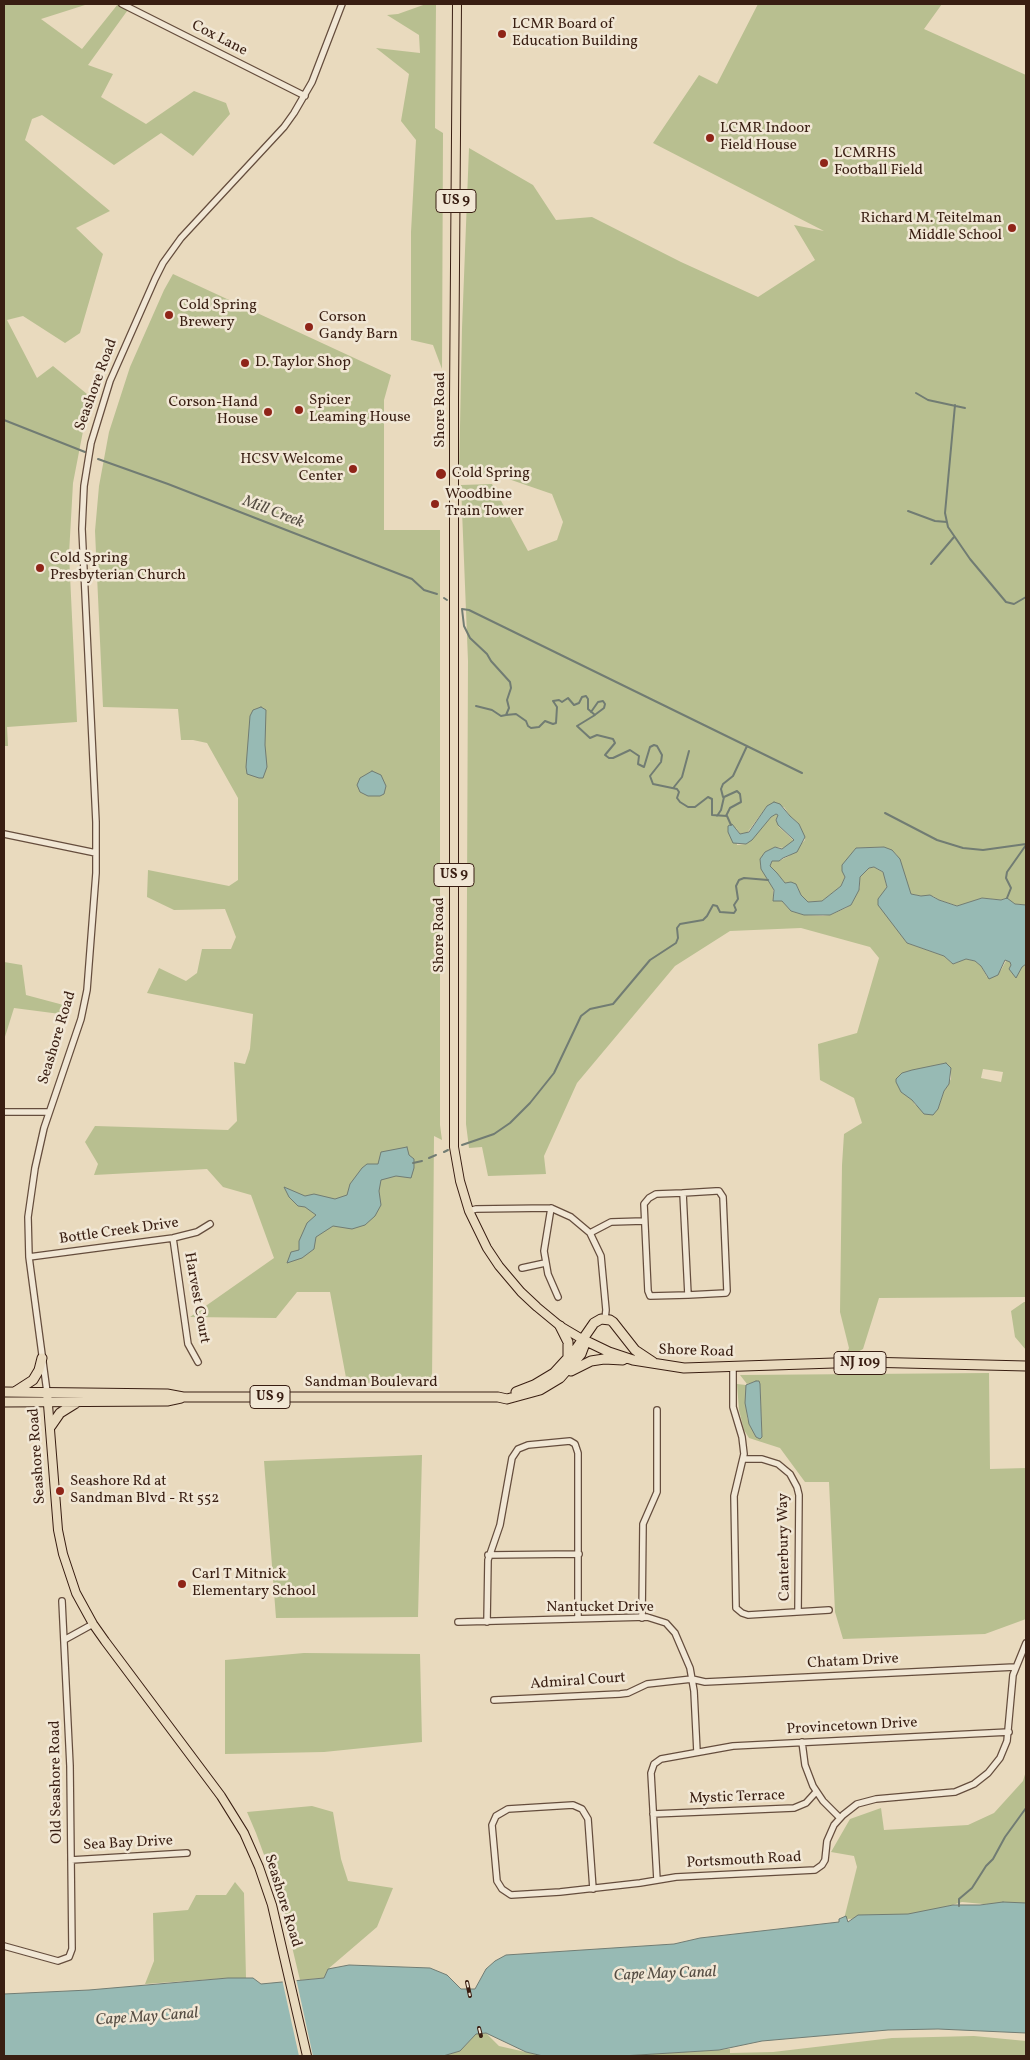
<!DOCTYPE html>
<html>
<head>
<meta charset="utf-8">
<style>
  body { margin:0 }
  #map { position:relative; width:1030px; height:2060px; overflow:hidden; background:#e9dabe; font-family:Vollkorn,serif }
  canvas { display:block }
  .frame { position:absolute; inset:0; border:5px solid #391e12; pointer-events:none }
</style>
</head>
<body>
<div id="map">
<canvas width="1030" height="2060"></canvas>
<div class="frame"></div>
</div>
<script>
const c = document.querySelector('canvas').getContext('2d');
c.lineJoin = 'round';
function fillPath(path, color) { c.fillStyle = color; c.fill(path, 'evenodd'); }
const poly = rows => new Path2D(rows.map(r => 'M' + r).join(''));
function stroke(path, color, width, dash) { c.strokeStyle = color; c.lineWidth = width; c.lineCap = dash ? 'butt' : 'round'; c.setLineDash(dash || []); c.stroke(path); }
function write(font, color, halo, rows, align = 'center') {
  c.font = font + ' Vollkorn,serif'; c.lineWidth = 5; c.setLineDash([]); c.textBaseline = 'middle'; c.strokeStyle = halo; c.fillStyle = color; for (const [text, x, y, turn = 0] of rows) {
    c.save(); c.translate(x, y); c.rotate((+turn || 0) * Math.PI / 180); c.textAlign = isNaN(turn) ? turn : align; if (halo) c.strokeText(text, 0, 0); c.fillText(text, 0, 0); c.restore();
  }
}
const green = poly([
  [4,4,85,4,85,5,41,19,82,49,118,4,125,4,130,7,88,65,113,74,101,97,146,124,194,91,226,103,230,114,193,156,161,133,114,165,42,115,32,119,25,140,110,211,76,228,103,254,80,333,65,343,23,316,7,320,37,378,53,366,93,399,84,426,73,483,69,554,77,722,7,727,8,746,4,746],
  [426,4,436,4,435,128,443,133,442,369,433,345,411,340,411,232,416,140,401,121,409,74,376,48,420,53,419,35,387,15,398,14],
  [758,4,942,4,924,29,1026,75,1026,905,1015,904,1006,898,1001,900,982,898,958,906,939,900,933,896,921,896,911,894,896,854,883,847,856,848,842,868,845,877,841,886,822,901,808,902,801,895,797,886,788,882,785,883,770,866,772,861,779,861,789,856,805,840,799,824,790,816,784,807,767,806,747,833,740,834,736,828,737,845,746,844,771,817,776,814,778,815,776,820,779,827,794,841,784,848,775,847,765,852,760,865,773,888,773,897,782,901,791,911,804,915,823,916,830,915,846,908,851,905,860,887,860,877,869,868,874,867,884,873,887,890,880,897,886,913,907,943,944,956,953,964,966,959,975,961,981,966,987,977,1001,970,1007,959,1010,962,1011,966,1022,967,1026,964,1026,1297,879,1298,863,1349,854,1354,847,1353,849,1348,840,1312,842,1165,844,1134,862,1123,854,1098,820,1080,818,1044,857,1033,879,958,870,947,801,928,730,931,675,966,577,1083,544,1156,546,1174,488,1176,482,1147,469,1148,466,1124,468,661,461,485,492,484,528,551,557,540,563,522,552,494,494,474,459,476,462,328,469,148,533,185,556,220,592,217,681,262,758,297,815,260,794,225,824,231,653,143,699,75,717,84],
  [946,1063,951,1068,951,1079,944,1091,938,1109,915,1105,902,1073],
  [983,1069,1003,1072,1001,1082,981,1078],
  [173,274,391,375,384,400,384,530,440,530,440,1125,442,1140,434,1136,432,1382,347,1383,330,1292,297,1292,276,1318,190,1317,274,1258,251,1195,223,1187,207,1169,94,1175,98,1164,85,1142,95,1126,228,1130,237,1121,234,1062,245,1064,250,1049,253,1014,147,993,159,968,186,981,197,973,202,949,231,949,236,937,225,909,174,910,147,897,148,870,229,886,238,880,238,798,207,743,193,740,181,740,178,709,103,707,95,531,99,486,109,432,130,367,164,290],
  [4,962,22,965,26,995,71,1007,68,1015,14,1008,4,1040],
  [1024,1302,1026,1302,1026,1350,1015,1337,1011,1311],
  [989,1373,990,1469,1026,1468,1026,1619,985,1634,843,1639,835,1612,829,1482,805,1482,780,1448,749,1438,744,1430,739,1410,737,1384,746,1385,747,1418,758,1438,762,1437,760,1384,758,1381,747,1384,740,1375],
  [422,1455,418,1617,276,1618,264,1461],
  [304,1653,420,1654,422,1742,324,1752,225,1754,225,1660],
  [1026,1771,1026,1908,962,1902,913,1917,844,1919,857,1867,854,1856,831,1852,850,1819,881,1808,884,1830,968,1825,994,1813,1023,1781],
  [312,1806,333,1812,341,1859,348,1881,393,1888,377,1927,328,1969,324,1978,300,1980,281,1901,256,1833,247,1812],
  [235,1882,244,1893,246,1978,228,1978,145,1984,154,1961,153,1913,188,1910,196,1895,226,1895],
  [486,2033,499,2046,543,2056,443,2056,460,2051,476,2034],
  [974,2036,1026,2041,1026,2056,622,2056,730,2049,730,2053,773,2052,892,2038]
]);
const water = poly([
  [261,707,266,710,265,745,267,767,263,778,259,778,247,774,246,767,250,716,253,710,261,707],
  [372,771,381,775,386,786,384,794,380,796,368,796,360,792,357,785,360,778,372,771],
  [774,802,780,804,790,816,799,824,805,837,797,852,783,858,779,861,772,861,770,866,777,873,785,883,791,882,796,884,801,895,808,902,822,901,841,886,845,877,842,871,842,865,856,848,884,847,892,850,900,859,911,894,921,896,930,895,939,900,957,906,982,898,1001,900,1007,898,1015,904,1026,905,1026,964,1022,967,1016,978,1009,969,1011,965,1010,962,1005,960,998,975,989,979,981,966,975,961,966,959,953,964,944,956,907,943,878,905,878,899,887,887,883,872,874,867,869,868,860,877,859,890,851,905,830,915,804,915,791,911,782,901,773,901,774,890,761,869,760,859,765,852,775,847,782,849,794,840,778,825,776,820,778,815,776,814,771,817,752,840,746,844,733,843,728,832,728,826,732,824,740,834,749,832,767,806,774,802],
  [946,1063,951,1068,949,1084,944,1091,938,1109,933,1115,924,1114,912,1100,901,1092,896,1082,896,1079,902,1073,912,1070,946,1063],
  [407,1147,409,1155,414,1159,414,1168,411,1178,396,1176,381,1180,379,1191,381,1205,375,1216,365,1225,352,1229,333,1226,316,1237,314,1249,302,1258,287,1263,291,1252,299,1250,299,1241,307,1223,316,1215,305,1207,298,1206,289,1197,284,1187,305,1196,314,1194,335,1199,347,1195,350,1184,362,1168,367,1164,378,1164,381,1152,407,1147],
  [756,1381,759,1381,760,1384,762,1437,760,1439,756,1437,749,1424,745,1403,746,1385,756,1381],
  [1003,1902,1026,1903,1026,2033,938,2029,888,2030,762,2041,719,2050,622,2056,543,2056,526,2052,486,2033,476,2034,460,2051,443,2056,4,2056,4,1994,89,1990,228,1978,253,1978,261,1984,324,1978,328,1969,349,1965,430,1968,447,1975,461,1989,475,1989,486,1969,495,1961,506,1955,674,1944,700,1938,839,1922,839,1919,846,1916,848,1922,858,1915,908,1914,953,1905,980,1905,1003,1902]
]);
const pier = poly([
  [296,1978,313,2056,299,2056,282,1979]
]);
const stream = poly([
  [916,393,928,400,965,408],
  [955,405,945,513,948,527,970,559,1006,602,1014,604,1026,597],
  [4,420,85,452],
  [98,459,168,484,412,579,424,590,437,594],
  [908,511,935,521,947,522],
  [931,564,954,537],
  [444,598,447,600],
  [476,706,492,710,501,716,506,715],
  [591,712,598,702,603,701,605,704,604,708,596,714],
  [674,787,682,777,689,751],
  [723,797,721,789,723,784,733,776,747,746],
  [885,813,937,840,963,848,983,850,1026,844],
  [717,816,721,810,724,797,737,791,740,794,741,802,730,808,726,816],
  [731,825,727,816,712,815,712,799,708,797,695,807,688,807,680,802,677,798,679,792,677,789,653,784,650,776,661,762,662,755,657,746,654,745,650,747,644,767,638,764,639,756,630,750,613,758,609,758,605,755,615,743,613,739,597,735,590,738,577,726,595,715,588,709,588,699,586,696,582,697,579,703,574,705,568,698,562,702,559,700,553,701,557,707,556,723,553,724,545,721,539,727,531,728,528,726,526,721,516,714,506,715,509,708,507,700,511,688,510,682,491,661,487,654,470,638,464,626,462,609,469,610,802,773],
  [1007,898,1011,888,1006,878,1007,872,1026,845],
  [462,1145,494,1134,510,1123,530,1103,554,1073,581,1016,590,1009,613,1004,650,960,676,943,678,938,677,928,680,924,703,920,707,916,713,905,717,906,720,912,734,913,736,910,734,905,738,899,736,886,739,880,744,878,768,880],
  [444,1152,448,1150],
  [429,1158,436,1155],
  [413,1163,422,1161],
  [959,1906,959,1899,972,1888,986,1866,993,1859,1005,1837,1026,1808]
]);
const minor = poly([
  [122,4,305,96],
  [4,834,96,853],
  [4,1112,49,1112],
  [683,1193,688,1295,650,1296,648,1291,644,1204,649,1198,656,1194,683,1193],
  [683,1193,716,1191,719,1191,723,1197,727,1291,726,1293,688,1295],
  [551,1208,544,1251,548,1274,558,1297],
  [469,1211,476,1209,551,1208,571,1217,590,1233,601,1256,606,1310,605,1319],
  [590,1233,611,1222,644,1221],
  [173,1238,188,1344,198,1362],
  [29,1257,173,1238,197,1232,210,1224],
  [522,1268,545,1263],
  [733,1368,733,1407,742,1437,744,1454,734,1496,736,1608,742,1613,748,1615,829,1610],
  [47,1392,29,1257,28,1217,35,1168,44,1128,81,1019,87,990,96,873,96,822,82,529,84,486,91,443,110,381,155,279,163,263,181,238,284,127,294,113,312,82,342,4],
  [743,1459,762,1459,778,1464,790,1474,797,1487,799,1495,798,1612],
  [488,1555,579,1554],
  [642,1618,643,1524,657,1492,657,1410],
  [458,1622,647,1617,666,1623,675,1633,690,1668,694,1691,697,1752],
  [487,1622,488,1560,500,1525,512,1458,518,1449,528,1445,570,1441,575,1444,578,1453,578,1619],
  [64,1640,93,1624],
  [494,1700,620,1694,628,1693,647,1684,692,1679,705,1682,1015,1667],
  [802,1742,805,1765,813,1786,823,1801,840,1818],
  [653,1814,794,1808,806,1803,816,1792],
  [71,1860,187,1853],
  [657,1880,651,1773,654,1764,661,1759,733,1746,1009,1732],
  [593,1889,588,1819,582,1809,573,1805,508,1809,496,1816,492,1825,497,1881,502,1889,511,1895,560,1892,640,1883,676,1877,815,1870,822,1865,825,1860,827,1841,834,1825,843,1815,857,1804,876,1799,955,1792,974,1784,988,1773,1000,1758,1007,1741,1013,1675,1026,1643],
  [4,1946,58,1961,69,1957,72,1949,70,1766,62,1601]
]);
const major = poly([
  [457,4,454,398,454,1147,460,1181,469,1211,487,1248,499,1266,521,1292,537,1307,560,1326,582,1339],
  [47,1392,58,1530,63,1554,76,1593,93,1624,105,1641,221,1796,244,1833,259,1867,272,1905,307,2056]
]);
const highway = poly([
  [560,1326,568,1342,568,1359],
  [582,1339,609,1352,633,1360,684,1368,864,1362,1026,1366],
  [571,1371,591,1361,604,1359,623,1360],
  [16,1391,33,1380,39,1370,42,1358],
  [4,1392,167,1394,183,1397,498,1397,507,1399,540,1390,560,1378,581,1354,584,1346,582,1339],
  [516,1392,534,1385,554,1373,576,1349,594,1323,601,1319,610,1320,613,1322,635,1350,653,1362],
  [4,1402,167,1401,181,1398],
  [51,1426,60,1413,76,1403]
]);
const rail = poly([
  [467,1982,470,1996],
  [479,2028,481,2036]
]);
const markers = [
  [502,34,5,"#8f2418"],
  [710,138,5,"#8f2418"],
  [824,163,5,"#8f2418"],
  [1012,228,5,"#8f2418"],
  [169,315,5,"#8f2418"],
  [309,327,5,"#8f2418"],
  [245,363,5,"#8f2418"],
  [299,410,5,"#8f2418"],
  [268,412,5,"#8f2418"],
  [353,469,5,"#8f2418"],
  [441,474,6,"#8f2418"],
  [435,504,5,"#8f2418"],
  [40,568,5,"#8f2418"],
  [60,1491,5,"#8f2418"],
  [182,1584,5,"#8f2418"]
];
const shields = [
  [456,201,40],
  [454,875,40],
  [860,1363,52],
  [270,1397,40]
];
const shieldNames = [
  ["US 9",456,201],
  ["US 9",454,875],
  ["NJ 109",860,1363],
  ["US 9",270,1397]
];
const poiNames = [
  ["LCMR Board of",512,25],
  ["Education Building",512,42],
  ["LCMR Indoor",720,129],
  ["Field House",720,146],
  ["LCMRHS",834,154],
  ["Football Field",834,171],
  ["Richard M. Teitelman",1002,219,"right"],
  ["Middle School",1002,236,"right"],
  ["Cold Spring",179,306],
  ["Brewery",179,323],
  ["Corson",319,318],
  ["Gandy Barn",319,335],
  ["D. Taylor Shop",255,363],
  ["Spicer",309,401],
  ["Leaming House",309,418],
  ["Corson-Hand",258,403,"right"],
  ["House",258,420,"right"],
  ["HCSV Welcome",343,460,"right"],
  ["Center",343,477,"right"],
  ["Cold Spring",452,474],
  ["Woodbine",445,495],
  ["Train Tower",445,512],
  ["Cold Spring",50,559],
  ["Presbyterian Church",50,576],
  ["Seashore Rd at",70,1482],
  ["Sandman Blvd - Rt 552",70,1499],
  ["Carl T Mitnick",192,1575],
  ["Elementary School",192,1592]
];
const streetNames = [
  ["Cox Lane",219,39,27],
  ["Seashore Road",97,385,-70],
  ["Shore Road",441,410,-90],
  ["Shore Road",440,935,-90],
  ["Seashore Road",58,1038,-73],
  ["Bottle Creek Drive",119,1232,-8],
  ["Harvest Court",196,1298,80],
  ["Shore Road",696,1352,2],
  ["Sandman Boulevard",371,1383],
  ["Seashore Road",38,1456,-94],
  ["Canterbury Way",785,1547,-91],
  ["Nantucket Drive",600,1608],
  ["Chatam Drive",853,1662,-3],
  ["Admiral Court",578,1682,-4],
  ["Provincetown Drive",852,1727,-3],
  ["Old Seashore Road",57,1782,-91],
  ["Mystic Terrace",737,1798,-2],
  ["Sea Bay Drive",128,1844,-3],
  ["Portsmouth Road",744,1861,-3],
  ["Seashore Road",282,1901,73]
];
const waterNames = [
  ["Mill Creek",273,513,21],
  ["Cape May Canal",665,1975,-2],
  ["Cape May Canal",147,2018,-4]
];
fillPath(green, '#b8bf90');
fillPath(water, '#97bab4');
stroke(water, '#717c73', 1);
fillPath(pier, '#e9dabe');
stroke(stream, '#717c73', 2);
stroke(minor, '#654d3d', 8);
stroke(major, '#391e12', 10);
stroke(highway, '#391e12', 11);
stroke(minor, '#f1e7d5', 5.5);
stroke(major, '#e9dabe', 8);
stroke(highway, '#e9dabe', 9);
stroke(rail, '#391e12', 4);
stroke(rail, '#f1e7d5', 2, [5.5]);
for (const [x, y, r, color] of markers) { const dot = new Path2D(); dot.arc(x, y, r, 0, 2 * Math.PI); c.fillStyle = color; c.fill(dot); stroke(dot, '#f1e7d5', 2); }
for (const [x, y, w] of shields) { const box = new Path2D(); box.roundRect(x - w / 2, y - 11.5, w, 23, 4); c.fillStyle = '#f1e7d5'; c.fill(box); stroke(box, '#391e12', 1); }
write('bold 14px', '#391e12', null, shieldNames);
write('15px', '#391e12', '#f1e7d5', poiNames, 'left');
write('15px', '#391e12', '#f1e7d5', streetNames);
write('italic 16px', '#554d43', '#f1e7d5', waterNames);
</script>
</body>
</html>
